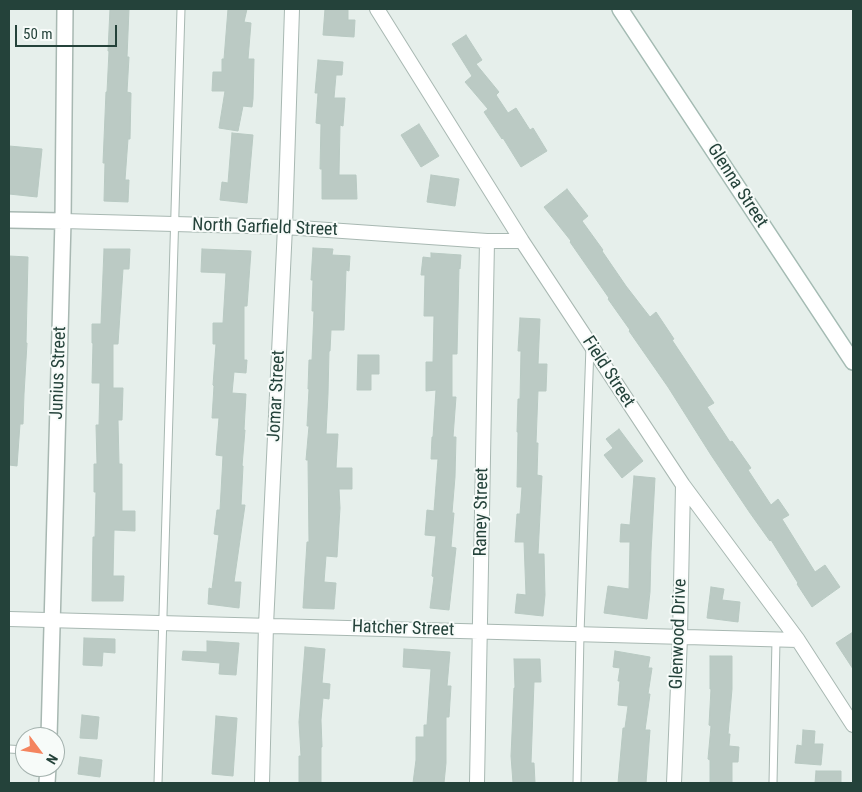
<!DOCTYPE html>
<html>
<head>
<meta charset="utf-8">
<style>
  body { margin:0 }
  #map { position:relative; width:862px; height:792px; overflow:hidden; background:#e6efeb; font-family:"Roboto Condensed",sans-serif }
  canvas { display:block }
  .frame { position:absolute; inset:0; border:10px solid #24423a; pointer-events:none }
  .north { position:absolute; left:15px; top:727px; width:50px; height:50px; box-sizing:border-box; background:#f7fbf9; border:1px solid #a3b1ad; border-radius:50%; rotate:121deg; font-size:14px; font-weight:700; line-height:20px; text-align:center; color:#24423a }
  .north::after { content:''; display:block; margin:auto; width:18px; height:22px; background:#f4845f; clip-path:polygon(50% 0,100% 100%,50% 72%,0 100%) }
  .scale { position:absolute; left:15px; top:25px; width:102px; height:22px; box-sizing:border-box; border:2px solid #24423a; border-top:0; padding-left:6px; font-size:15px; line-height:18px; white-space:nowrap; color:#24423a; -webkit-text-stroke:4px #f7fbf9; paint-order:stroke }
</style>
</head>
<body>
<div id="map">
<canvas width="862" height="792"></canvas>
<div class="frame"></div>
<div class="north">N</div>
<div class="scale">50 m</div>
</div>
<script>
const c = document.querySelector('canvas').getContext('2d');
c.lineJoin = 'round';
function fillPath(path, color) { c.fillStyle = color; c.fill(path, 'evenodd'); }
const poly = rows => new Path2D(rows.map(r => 'M' + r).join(''));
function stroke(path, color, width, dash) { c.strokeStyle = color; c.lineWidth = width; c.lineCap = dash ? 'butt' : 'round'; c.setLineDash(dash || []); c.stroke(path); }
function write(font, color, halo, rows, align = 'center') {
  c.font = font + ' "Roboto Condensed",sans-serif'; c.lineWidth = 4; c.setLineDash([]); c.textBaseline = 'middle'; c.strokeStyle = halo; c.fillStyle = color; for (const [text, x, y, turn = 0] of rows) {
    c.save(); c.translate(x, y); c.rotate((+turn || 0) * Math.PI / 180); c.textAlign = isNaN(turn) ? turn : align; if (halo) c.strokeText(text, 0, 0); c.fillText(text, 0, 0); c.restore();
  }
}
const building = poly([
  [110,9,129,9,127,57,129,57,127,92,131,93,130,139,128,139,125,180,129,180,128,202,104,201,105,163,103,163,106,92,107,92,109,51,108,51,110,9],
  [228,9,247,9,244,22,251,23,248,59,254,59,253,99,252,107,243,106,238,131,219,128,225,91,212,91,213,72,222,72,222,59,224,59,228,9],
  [325,9,348,9,348,20,355,20,354,37,323,35,325,9],
  [466,35,482,60,476,64,499,92,496,95,508,113,516,108,530,130,533,128,547,151,521,167,503,138,502,139,484,112,488,109,465,82,472,76,452,44,466,35],
  [318,60,343,62,342,75,336,75,334,98,345,98,343,126,340,125,339,175,356,175,357,199,322,199,322,169,320,169,321,124,316,123,318,93,315,93,318,60],
  [419,124,439,156,421,167,401,135,419,124],
  [232,133,253,135,247,203,220,200,222,182,228,183,232,133],
  [9,146,42,149,37,197,9,194,9,146],
  [431,175,459,179,455,206,427,202,431,175],
  [567,189,588,216,582,221,603,250,602,251,626,286,650,317,656,312,674,339,672,340,714,403,707,407,730,442,732,441,751,468,748,470,771,505,778,499,789,515,782,519,815,572,825,565,840,587,812,607,797,584,798,583,771,540,770,541,750,513,711,455,668,387,629,331,630,330,608,299,609,298,570,242,571,241,544,207,567,189],
  [313,248,333,249,332,255,350,256,349,271,346,270,344,330,331,330,330,351,329,351,328,394,326,434,338,434,336,468,352,468,352,489,339,489,340,508,337,557,326,556,324,582,336,583,334,609,303,608,307,542,309,542,308,460,306,460,309,426,307,426,309,389,308,389,309,360,312,360,314,311,312,311,313,280,311,280,313,248],
  [104,249,130,249,129,269,123,269,118,344,113,344,113,388,123,388,122,420,118,420,119,464,122,464,122,511,135,511,135,531,114,530,113,576,124,576,123,601,92,601,93,537,95,537,96,492,94,492,94,464,97,464,96,425,99,425,100,383,92,383,93,343,92,343,92,324,101,324,104,249],
  [202,249,251,251,247,306,244,306,244,360,247,360,246,373,234,372,232,393,246,394,244,430,245,430,242,466,243,466,241,505,245,505,234,582,241,582,239,608,208,604,209,588,212,589,219,535,214,534,217,510,220,510,223,456,216,455,219,418,212,418,214,386,213,385,216,344,213,344,213,323,223,323,226,273,201,272,202,249],
  [431,253,461,255,460,269,459,268,457,354,452,354,452,397,456,397,453,437,456,437,455,477,452,513,454,513,451,547,456,548,449,610,430,608,434,577,432,576,436,536,425,535,427,510,434,511,438,459,431,459,432,437,433,437,436,390,426,391,426,362,433,362,434,316,424,316,425,275,421,275,423,257,431,258,431,253],
  [9,256,28,257,26,343,27,343,24,394,23,424,20,424,17,466,9,465,9,256],
  [520,318,540,319,538,364,547,364,546,391,538,391,536,443,538,443,537,475,542,476,538,554,544,554,545,595,543,616,515,613,517,594,526,595,524,542,515,542,517,514,520,514,522,487,517,487,518,432,517,432,518,399,520,399,521,351,518,351,520,318],
  [358,355,379,355,379,374,371,374,371,390,357,390,358,355],
  [619,429,643,461,622,478,604,455,613,448,606,439,619,429],
  [634,476,655,478,651,552,650,592,647,619,604,613,608,586,629,589,630,542,620,542,621,524,630,525,634,476],
  [711,587,724,589,722,600,740,602,738,622,707,618,711,587],
  [853,632,853,669,836,643,853,632],
  [84,638,115,639,115,653,103,652,102,666,83,665,84,638],
  [207,641,239,643,236,675,219,674,220,663,182,660,183,651,207,652,207,641],
  [305,647,325,649,322,683,330,684,329,699,323,698,321,720,322,747,321,747,321,783,299,783,299,756,301,756,299,722,305,647],
  [404,649,450,652,447,686,451,686,449,717,446,717,446,763,444,783,413,783,416,760,416,737,424,737,424,725,427,725,431,669,403,667,404,649],
  [615,651,650,657,648,668,652,668,648,694,650,694,645,730,650,730,646,783,618,783,623,728,625,728,628,706,618,705,620,681,618,681,620,668,613,667,615,651],
  [710,656,732,656,732,689,728,734,730,734,729,746,739,747,738,762,732,762,732,783,710,783,710,760,708,759,711,726,709,725,711,689,710,689,710,656],
  [514,659,540,659,541,682,534,682,531,763,534,763,535,783,513,783,511,756,514,688,515,688,514,659],
  [82,715,99,717,97,739,80,738,82,715],
  [216,716,237,718,233,776,212,774,216,716],
  [803,730,815,731,814,744,823,744,821,765,795,763,797,745,802,746,803,730],
  [80,757,102,760,100,777,78,774,80,757],
  [816,771,841,771,841,783,815,783,816,771]
]);
const service = poly([
  [9,749,25,750],
  [158,783,181,9],
  [577,783,580,634,590,346],
  [773,783,776,640]
]);
const minor = poly([
  [377,9,522,241,683,485,798,640,853,725],
  [63,221,285,227,487,241,522,241],
  [9,619,798,640],
  [262,783,266,625,285,227,292,9],
  [477,783,487,241],
  [674,783,680,637,683,485]
]);
const tertiary = poly([
  [9,220,63,221],
  [49,737,63,221,65,9],
  [47,783,48,767]
]);
const secondary = poly([
  [620,9,853,362]
]);
const streetNames = [
  ["Glenna Street",737,186,57],
  ["North Garfield Street",265,228,2],
  ["Field Street",608,372,57],
  ["Junius Street",59,373,-88],
  ["Jomar Street",277,396,-87],
  ["Raney Street",482,512,-89],
  ["Hatcher Street",403,629,2],
  ["Glenwood Drive",679,634,-88]
];
fillPath(building, '#bbcac4');
stroke(building, '#b8c9c2', 1);
stroke(service, '#a8b8b2', 9);
stroke(minor, '#a8b8b2', 16);
stroke(tertiary, '#a8b8b2', 18);
stroke(secondary, '#a4bbb3', 18);
stroke(service, '#fff', 7);
stroke(minor, '#fff', 14);
stroke(tertiary, '#fff', 15);
stroke(secondary, '#fff', 15);
write('18px', '#24423a', '#f7fbf9', streetNames);
</script>
</body>
</html>
